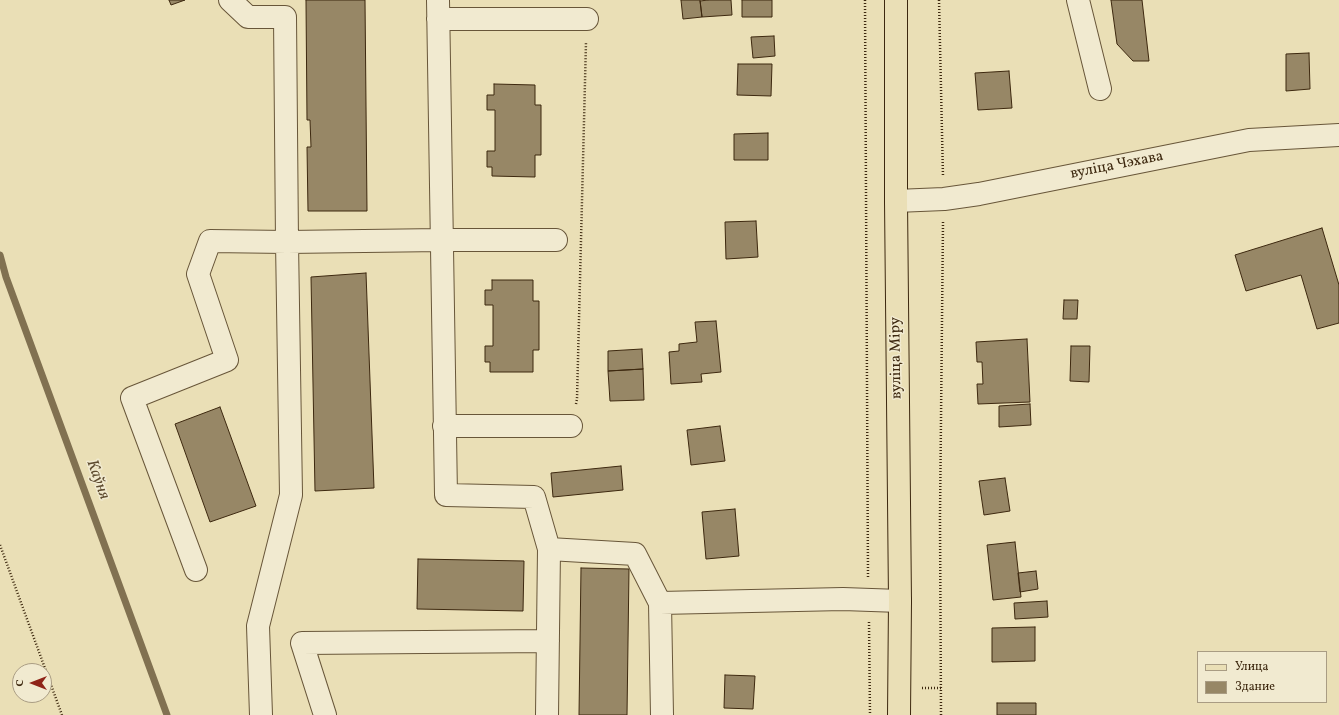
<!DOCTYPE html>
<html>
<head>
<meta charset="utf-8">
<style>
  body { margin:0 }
  #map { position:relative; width:1339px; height:715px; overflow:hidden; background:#eadfb6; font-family:Vollkorn,serif }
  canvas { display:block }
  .legend { position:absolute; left:1197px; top:651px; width:130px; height:52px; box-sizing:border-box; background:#f1ead0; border:1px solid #a99c83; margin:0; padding:5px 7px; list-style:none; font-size:12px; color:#3d280f }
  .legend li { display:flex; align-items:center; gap:8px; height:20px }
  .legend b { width:20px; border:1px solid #a99c83 }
  .north { position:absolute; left:12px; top:663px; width:40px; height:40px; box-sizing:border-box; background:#f1ead0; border:1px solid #a99c83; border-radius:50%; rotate:270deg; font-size:11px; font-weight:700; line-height:16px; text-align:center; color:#3d280f }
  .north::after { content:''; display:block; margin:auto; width:14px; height:18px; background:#8f2418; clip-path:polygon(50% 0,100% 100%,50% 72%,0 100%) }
</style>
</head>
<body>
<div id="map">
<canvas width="1339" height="715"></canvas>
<ul class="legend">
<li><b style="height:5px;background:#eadfb6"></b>Улица</li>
<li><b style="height:11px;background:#978766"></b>Здание</li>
</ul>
<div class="north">С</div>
</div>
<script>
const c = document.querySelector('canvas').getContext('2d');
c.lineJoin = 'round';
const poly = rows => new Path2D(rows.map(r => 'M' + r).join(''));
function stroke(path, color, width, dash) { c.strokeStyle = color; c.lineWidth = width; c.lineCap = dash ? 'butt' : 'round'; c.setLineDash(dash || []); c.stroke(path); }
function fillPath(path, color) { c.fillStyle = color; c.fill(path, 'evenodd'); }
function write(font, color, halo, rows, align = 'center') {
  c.font = font + ' Vollkorn,serif'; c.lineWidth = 3; c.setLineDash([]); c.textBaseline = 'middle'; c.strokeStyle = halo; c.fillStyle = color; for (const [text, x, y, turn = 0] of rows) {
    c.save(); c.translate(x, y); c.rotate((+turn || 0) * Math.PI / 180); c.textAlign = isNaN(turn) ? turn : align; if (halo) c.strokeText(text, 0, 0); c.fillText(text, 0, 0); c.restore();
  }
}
const stream = poly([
  [0,255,6,277,167,715]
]);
const building = poly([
  [169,0,185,0,171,5,169,0],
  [306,0,365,0,367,211,308,211,307,147,311,147,310,120,307,120,306,0],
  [681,0,700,0,702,17,683,19,681,0],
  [708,0,731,0,732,15,702,17,700,1,708,0],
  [742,0,772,0,772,17,742,17,742,0],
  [1111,0,1142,0,1149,61,1133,61,1117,44,1111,0],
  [774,36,775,56,753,58,751,37,774,36],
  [1309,53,1310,89,1286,91,1286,54,1309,53],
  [738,64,772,64,771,96,737,95,738,64],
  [1009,71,1012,108,978,110,975,73,1009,71],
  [494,84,535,85,535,105,541,105,541,155,535,155,535,177,492,176,492,167,487,167,487,151,495,151,495,110,487,110,487,95,494,95,494,84],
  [768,133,768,160,734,160,734,134,768,133],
  [756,221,758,257,726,259,725,222,756,221],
  [1322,228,1339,285,1339,323,1317,329,1301,275,1246,291,1235,255,1322,228],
  [366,273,374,488,315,491,311,277,366,273],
  [492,280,533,280,533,301,539,301,539,350,533,350,533,372,490,372,490,362,485,362,485,346,493,346,493,305,485,305,485,290,492,290,492,280],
  [1064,300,1078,300,1077,319,1063,319,1064,300],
  [716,321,721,372,701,374,702,382,671,384,669,352,679,351,679,344,697,342,695,322,716,321],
  [1027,339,1030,402,978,404,977,384,983,384,982,362,977,362,976,342,1027,339],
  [1071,346,1090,346,1089,382,1070,381,1071,346],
  [642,349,643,369,608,371,608,351,642,349],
  [643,369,644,400,610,401,608,371,643,369],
  [1030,404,1031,425,999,427,999,406,1030,404],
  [220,407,256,506,210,522,175,424,220,407],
  [720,426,725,461,691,465,687,430,720,426],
  [621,466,623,490,553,497,551,473,621,466],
  [1005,478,1010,511,984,515,979,481,1005,478],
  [735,509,739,556,706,559,702,512,735,509],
  [1015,542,1021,597,993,600,987,545,1015,542],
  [418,559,524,561,523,611,417,609,418,559],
  [581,568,629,569,627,715,579,715,581,568],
  [1036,571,1038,589,1020,592,1018,573,1036,571],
  [1047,601,1048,617,1015,619,1014,603,1047,601],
  [1035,627,1035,661,992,662,992,628,1035,627],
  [725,675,755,676,753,709,724,708,725,675],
  [997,703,1036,703,1036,715,997,715,997,703]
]);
const path = poly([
  [865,0,868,577],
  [939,0,943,177],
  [576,404,577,399,586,42],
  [0,545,62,715],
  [869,622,870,715],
  [922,688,941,688],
  [941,715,940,517,943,222]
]);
const minor = poly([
  [230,0,248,17,285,17,287,242,291,495,258,626,261,715],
  [438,0,446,495,534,497,549,549,635,554,660,603,662,715],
  [1078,0,1100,89],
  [438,19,587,19],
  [896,201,944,199,979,194,1249,140,1339,135],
  [444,426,571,426],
  [196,570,132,398,227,360,198,274,210,241,287,242,441,240,556,240],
  [660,603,843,599,900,601],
  [325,715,302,643,548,641],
  [547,715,549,549]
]);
const major = poly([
  [896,0,896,201,900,601,899,715]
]);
const streetNames = [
  ["вуліца Чэхава",1117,166,-11],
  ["вуліца Міру",897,358,-91]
];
const waterNames = [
  ["Каўня",97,480,70]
];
stroke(stream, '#817151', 7);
fillPath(building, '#978766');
stroke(building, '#3d280f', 1);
stroke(minor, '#685639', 24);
stroke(major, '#3d280f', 24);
stroke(path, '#3d280f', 2.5, [1, 2]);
stroke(minor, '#f1ead0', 22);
stroke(major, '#eadfb6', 22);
write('15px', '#3d280f', '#f1ead0', streetNames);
write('italic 16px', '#5f4c30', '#f1ead0', waterNames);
</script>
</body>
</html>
